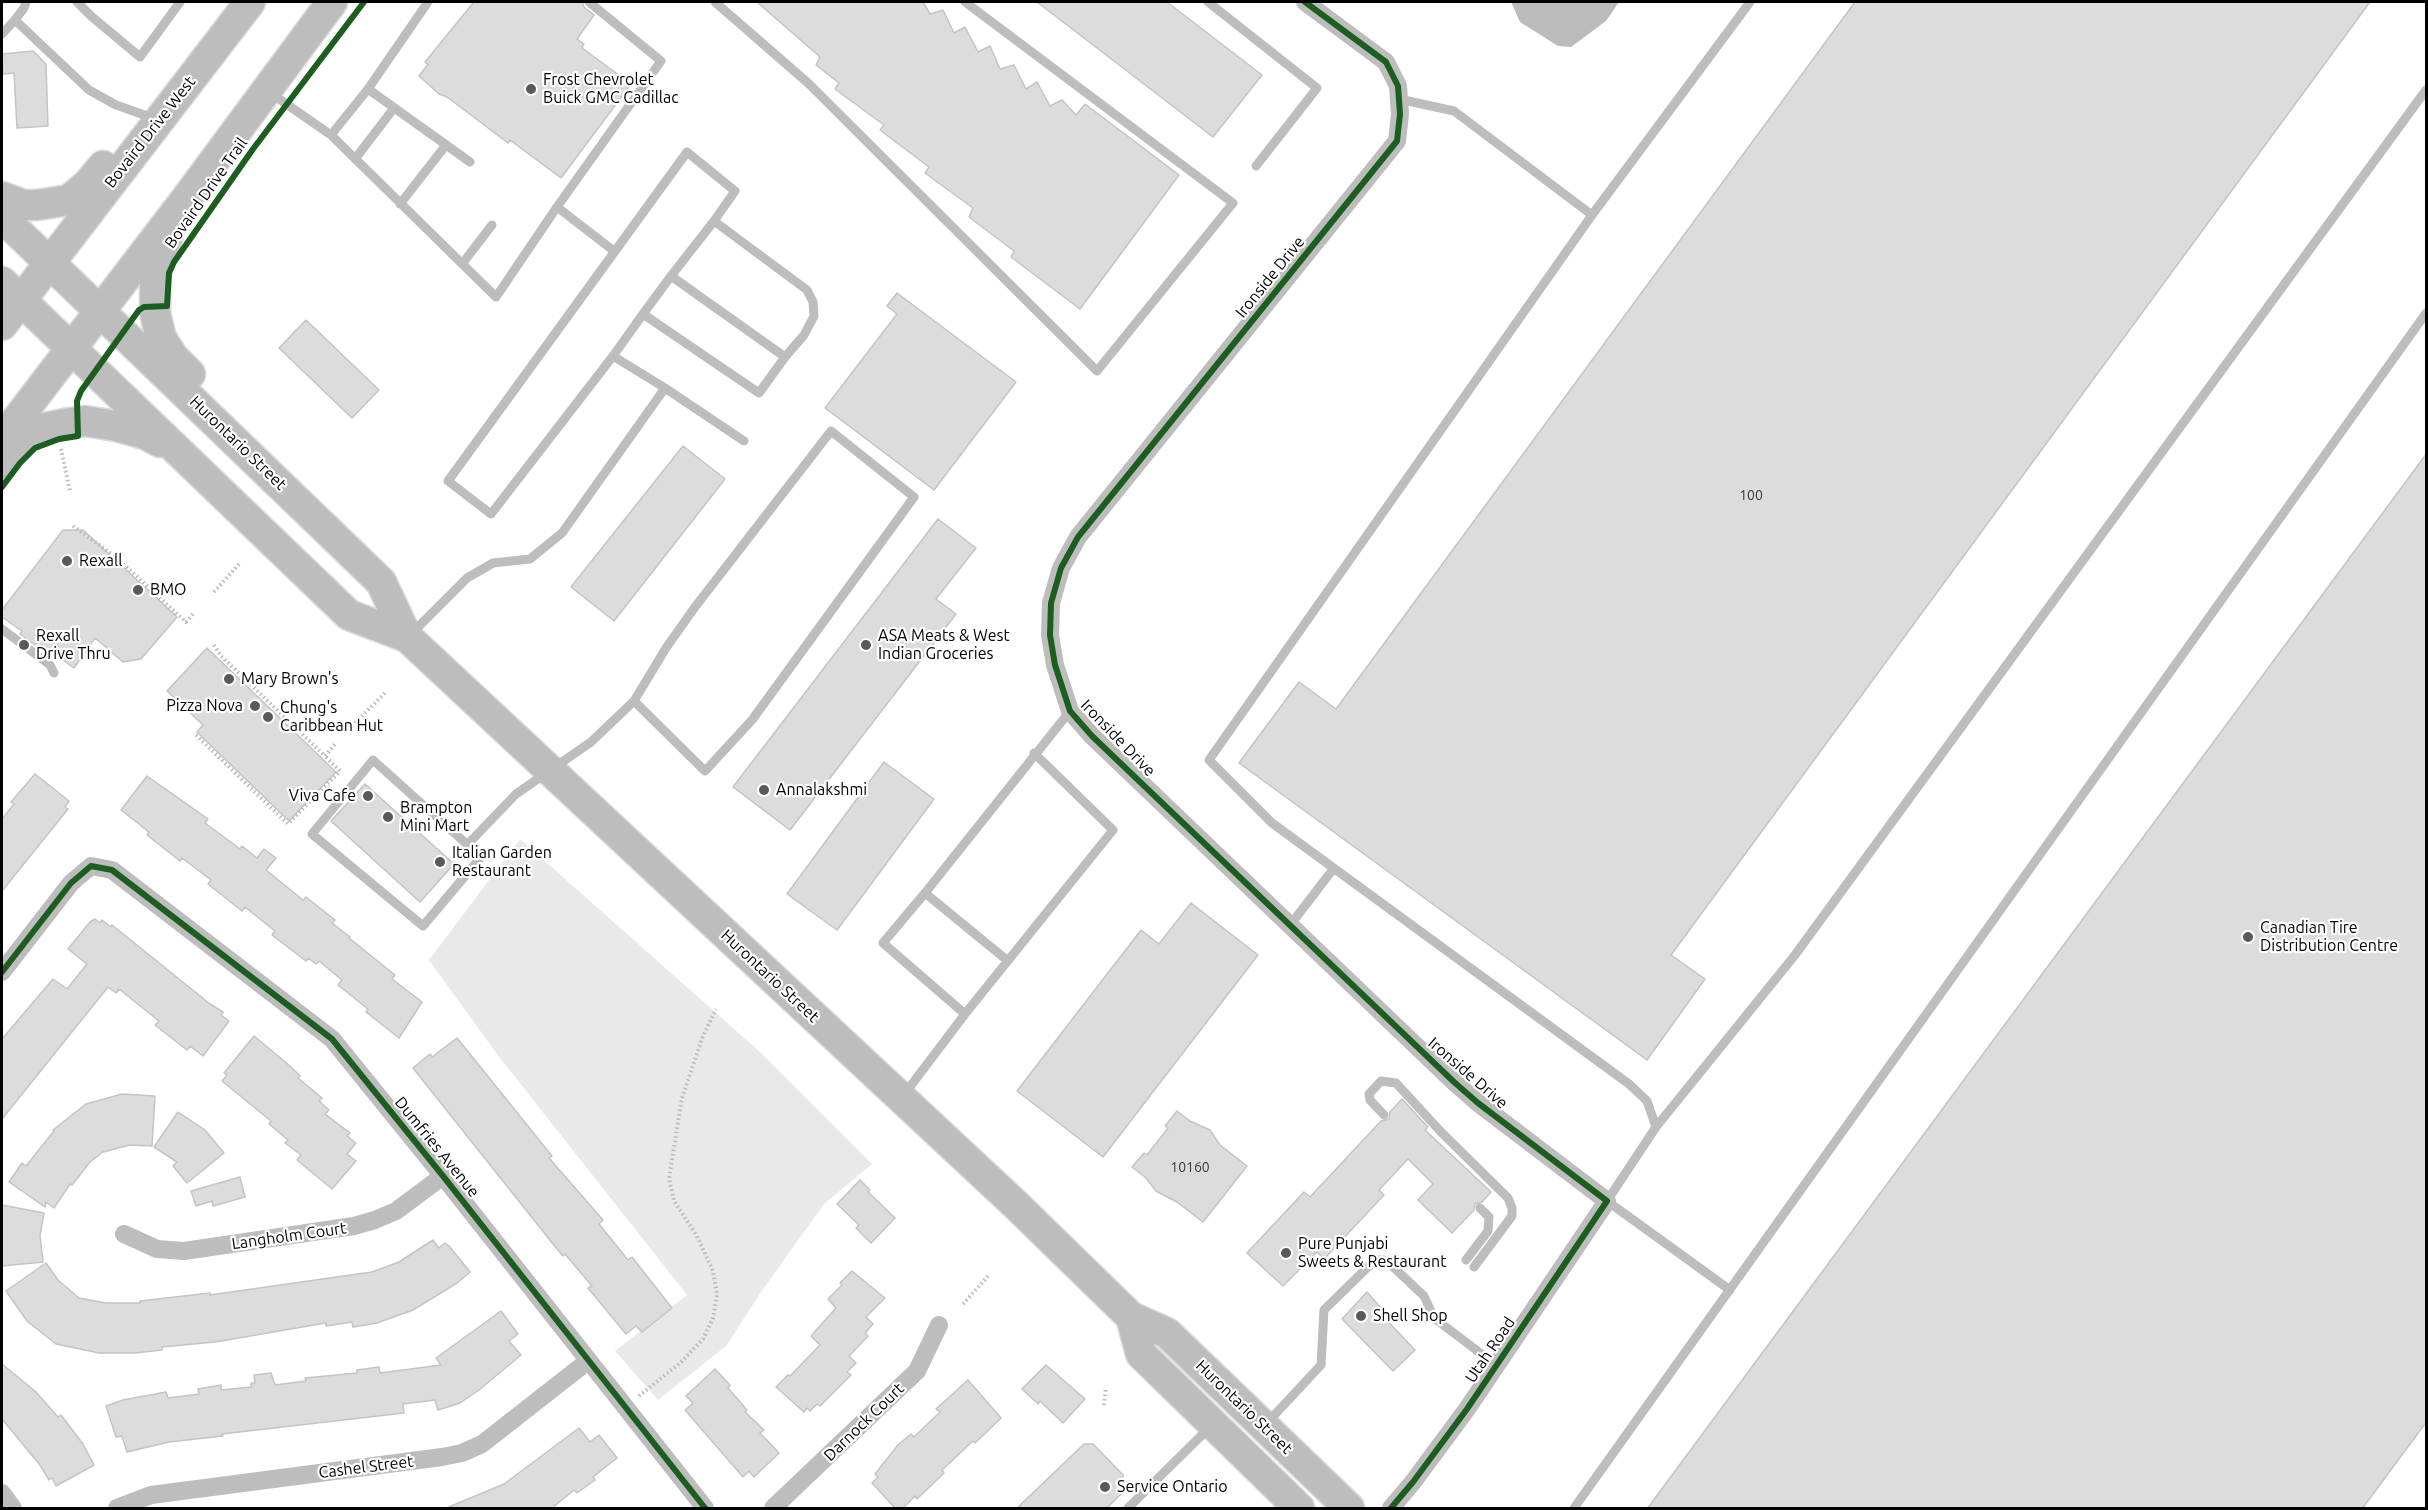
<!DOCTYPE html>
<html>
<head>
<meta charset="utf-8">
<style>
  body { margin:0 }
  #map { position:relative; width:2428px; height:1510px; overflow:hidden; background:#fff; font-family:Ubuntu,sans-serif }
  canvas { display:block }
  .frame { position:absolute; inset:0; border:3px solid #000; pointer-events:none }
</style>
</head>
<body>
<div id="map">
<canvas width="2428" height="1510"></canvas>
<div class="frame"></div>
</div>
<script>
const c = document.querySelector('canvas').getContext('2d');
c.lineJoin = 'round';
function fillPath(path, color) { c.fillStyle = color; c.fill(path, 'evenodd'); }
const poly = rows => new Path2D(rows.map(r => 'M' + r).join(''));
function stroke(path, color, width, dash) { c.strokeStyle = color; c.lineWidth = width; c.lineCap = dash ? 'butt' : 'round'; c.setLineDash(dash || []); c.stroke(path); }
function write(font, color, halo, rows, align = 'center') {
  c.font = font + ' Ubuntu,sans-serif'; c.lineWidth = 4.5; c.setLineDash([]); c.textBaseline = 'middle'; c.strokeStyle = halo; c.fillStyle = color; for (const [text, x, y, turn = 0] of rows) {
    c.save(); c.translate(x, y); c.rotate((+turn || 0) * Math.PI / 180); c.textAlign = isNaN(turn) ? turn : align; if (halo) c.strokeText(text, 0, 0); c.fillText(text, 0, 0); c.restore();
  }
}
const green = poly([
  [520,839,760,1052,872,1164,824,1204,761,1292,726,1346,658,1400,615,1351,687,1295,497,1054,429,960]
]);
const water = poly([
  [1511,2,1619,2,1606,21,1571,47,1558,46,1520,22]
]);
const building = poly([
  [474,2,582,2,584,7,594,15,577,39,584,44,582,48,631,84,561,178,510,140,508,143,447,97,439,94,419,76,428,64,425,62,474,2],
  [757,2,923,2,930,14,943,10,954,33,965,27,978,52,990,46,1000,69,1014,65,1026,89,1037,82,1050,106,1062,100,1076,115,1085,104,1179,175,1080,309,1011,257,1014,251,969,217,973,208,925,173,929,167,880,130,884,125,835,89,839,83,816,65,820,57,757,2],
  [1037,2,1167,2,1262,75,1213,137,1037,2],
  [1855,2,2370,2,1671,955,1705,979,1647,1060,1239,763,1299,682,1336,709,1855,2],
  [33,51,46,64,48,126,17,128,14,73,3,74,2,54,33,51],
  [897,293,1016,382,934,490,825,408,897,314,887,306,897,293],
  [306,320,379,390,352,418,279,348,306,320],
  [683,446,725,479,614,621,571,587,683,446],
  [2427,453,2427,1421,2362,1509,1647,1509,2427,453],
  [938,519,976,548,936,599,956,614,790,830,733,787,938,519],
  [63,530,83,530,177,617,141,659,123,662,95,638,74,668,38,642,35,645,20,634,22,631,2,617,2,610,63,530],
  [207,648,336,772,289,821,197,732,203,725,167,691,207,648],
  [884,762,934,799,837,930,787,894,884,762],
  [35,774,69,801,65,807,68,809,2,891,2,819,14,804,11,802,35,774],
  [147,776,208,819,205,823,240,849,242,846,257,858,264,849,276,858,266,870,303,900,306,897,335,920,332,923,350,937,349,938,395,975,392,979,422,1002,399,1038,366,1012,368,1009,338,985,342,980,319,961,316,964,308,958,306,961,272,935,275,931,245,907,242,911,208,884,211,880,182,858,180,861,147,835,149,832,121,810,147,776],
  [365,784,454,864,420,902,331,821,365,784],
  [1191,903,1258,955,1103,1157,1017,1091,1141,930,1159,944,1191,903],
  [95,919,100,923,102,920,111,927,112,925,210,1004,223,1012,221,1015,229,1021,203,1056,190,1046,187,1050,155,1025,159,1021,119,989,116,993,108,987,2,1119,2,1039,53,979,67,989,87,964,68,949,90,922,95,919],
  [254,1036,290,1066,300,1076,298,1078,322,1098,319,1101,329,1110,325,1114,350,1133,347,1136,356,1143,347,1154,356,1161,332,1189,297,1160,301,1155,285,1143,288,1140,269,1124,271,1121,222,1081,227,1075,224,1073,254,1036],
  [457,1038,552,1156,549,1158,603,1220,599,1224,628,1260,632,1257,672,1308,642,1332,636,1326,626,1334,588,1288,592,1286,565,1254,563,1256,553,1244,413,1068,430,1054,432,1057,457,1038],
  [122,1094,155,1096,152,1146,130,1145,103,1152,90,1162,72,1185,70,1184,54,1208,46,1202,45,1207,9,1182,22,1163,26,1166,54,1131,53,1130,86,1104,122,1094],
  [1402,1099,1428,1127,1425,1130,1491,1192,1482,1202,1475,1204,1474,1210,1452,1233,1418,1200,1433,1184,1408,1159,1379,1190,1384,1195,1324,1259,1317,1252,1283,1286,1247,1253,1304,1192,1310,1197,1381,1121,1389,1119,1390,1112,1402,1099],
  [1177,1111,1190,1121,1210,1130,1220,1145,1247,1166,1203,1222,1177,1202,1156,1191,1146,1178,1132,1167,1144,1153,1147,1155,1168,1128,1165,1126,1177,1111],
  [178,1112,205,1130,224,1153,187,1183,173,1166,177,1162,154,1147,178,1112],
  [240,1177,245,1197,213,1206,212,1201,196,1206,191,1191,240,1177],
  [860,1180,870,1190,868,1192,895,1218,871,1243,856,1228,859,1225,837,1204,860,1180],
  [2,1205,44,1213,40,1235,43,1262,2,1266,2,1205],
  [433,1240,439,1248,445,1243,449,1246,470,1272,457,1283,413,1310,377,1323,353,1327,352,1322,326,1326,326,1323,215,1342,162,1347,162,1350,135,1353,99,1353,56,1344,27,1321,6,1291,46,1263,58,1280,79,1298,106,1303,140,1303,140,1301,210,1293,210,1295,372,1272,399,1262,433,1240],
  [852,1271,885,1298,866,1317,873,1324,865,1333,868,1336,849,1356,856,1363,847,1372,851,1375,820,1406,817,1404,810,1411,807,1408,804,1412,776,1387,788,1375,790,1376,820,1345,811,1336,836,1308,828,1299,842,1285,840,1283,852,1271],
  [1367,1292,1382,1309,1379,1312,1415,1350,1393,1371,1342,1319,1367,1292],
  [501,1311,518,1334,509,1341,521,1355,479,1390,460,1403,438,1410,435,1400,403,1404,404,1413,222,1434,223,1436,169,1442,127,1452,122,1436,116,1437,106,1406,123,1400,166,1392,168,1398,199,1394,198,1389,221,1385,221,1390,251,1387,251,1383,255,1383,254,1375,271,1373,275,1385,306,1381,305,1378,357,1373,357,1370,379,1367,380,1373,441,1365,436,1358,501,1311],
  [2,1364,35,1391,58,1417,61,1415,83,1444,94,1465,56,1486,52,1478,49,1480,40,1465,2,1419,2,1364],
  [1046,1365,1085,1399,1063,1423,1040,1401,1038,1404,1022,1389,1046,1365],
  [715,1369,730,1385,728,1388,747,1410,745,1412,764,1430,760,1433,779,1453,754,1477,749,1471,743,1477,685,1410,693,1403,686,1396,715,1369],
  [968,1380,1001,1418,975,1443,973,1441,942,1470,944,1473,917,1499,915,1496,902,1509,896,1509,872,1483,878,1477,875,1474,898,1445,911,1434,914,1437,940,1412,936,1409,968,1380],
  [579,1428,590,1442,599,1435,617,1458,593,1477,595,1480,577,1493,574,1490,551,1509,444,1509,504,1484,579,1428],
  [1084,1444,1093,1444,1123,1475,1122,1493,1106,1509,1016,1509,1084,1444]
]);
const path = poly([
  [61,449,70,491],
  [73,526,117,558,186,622,194,613],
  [214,592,240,563],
  [214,645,221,656,325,756,336,743],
  [352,726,385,693],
  [196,735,288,824,340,771,325,756],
  [963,1304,989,1275],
  [639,1396,680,1363,703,1339,713,1318,717,1295,713,1271,697,1236,674,1201,669,1178,682,1098,703,1036,716,1009],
  [1104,1405,1106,1387]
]);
const lane = poly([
  [77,2,91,16,140,57,180,2],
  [715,2,808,83,1097,371,1233,203,965,2],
  [1208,2,1317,88,1256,166],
  [15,20,24,8,26,2],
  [2,34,15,20,89,90,116,105,153,118],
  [368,89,470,162],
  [269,92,331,135,368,89,428,2],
  [1399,99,1454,111,1592,215,1209,760,1272,823,1629,1084,1647,1101,1656,1127],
  [331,135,496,297,557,207,661,61,589,2],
  [355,159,394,108],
  [400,204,446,145],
  [557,207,614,251],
  [1592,215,1750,2],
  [462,264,492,225],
  [671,276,785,357],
  [643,314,759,393,785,357,804,335,814,316,813,302,807,290,714,221,671,276,643,314,613,356,665,388],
  [613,356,491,514,448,481,687,152,735,191,714,221],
  [2,629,50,665,54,673],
  [411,634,467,578,493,563,530,559,562,533,665,388,744,441],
  [373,760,481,857,423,926,312,834,373,760],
  [467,845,516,794,591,742,634,701,666,648,695,607,831,431,914,497,752,720,705,771,634,701],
  [925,893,1008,961],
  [1291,924,1334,868],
  [965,1014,1113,830,1034,753],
  [903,1096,965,1014,883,943,925,893,1070,711],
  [1384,1115,1370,1100,1369,1094,1381,1081,1396,1083,1441,1132,1508,1198,1512,1208,1512,1216,1474,1267],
  [1466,1260,1488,1231,1489,1217,1480,1208],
  [1730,1290,1607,1201,1656,1127,1795,955,2426,90],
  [1266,1424,1321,1365,1324,1310,1375,1260,1384,1260,1389,1263,1424,1296,1434,1318,1496,1365],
  [1128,1508,1210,1427],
  [1574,1508,2426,313]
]);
const street = poly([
  [1305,2,1386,62,1398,86,1400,114,1397,141,1078,537,1061,568,1051,603,1050,635,1055,665,1070,711,1092,736,1454,1082,1478,1103,1607,1201,1467,1409,1413,1482,1391,1508],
  [2,972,71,883,91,866,112,870,332,1039,443,1176,705,1508],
  [124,1234,157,1249,184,1251,354,1226,375,1220,396,1211,443,1176],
  [2,1493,13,1508],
  [117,1508,151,1495,442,1457,462,1453,482,1444,588,1361],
  [773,1508,917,1371,939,1325]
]);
const primary = poly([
  [2,197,24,205,37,205,69,200,88,184,103,166],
  [2,217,381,582,407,637],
  [168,235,155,270,155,313,161,338,173,357,190,374],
  [2,282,349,615,407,637,1015,1204,1131,1317,1167,1333,1349,1508],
  [2,325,250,2],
  [2,439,189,195,332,2],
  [2,464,22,438,45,428,70,423,85,421,116,426,145,434,160,442],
  [1131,1317,1141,1354,1299,1508]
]);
const cycleway = poly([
  [1305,2,1386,62,1398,86,1400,114,1397,141,1078,537,1061,568,1051,603,1050,635,1055,665,1070,711,1092,736,1454,1082,1478,1103,1607,1201,1467,1409,1413,1482,1391,1508],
  [2,487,20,463,35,448,59,439,78,436,77,401,81,391,139,310,144,307,167,306,169,273,174,262,253,149,364,2],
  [2,972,71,883,91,866,112,870,332,1039,443,1176,705,1508]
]);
const markers = [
  [531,89,6,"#595959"],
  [67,561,6,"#595959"],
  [138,590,6,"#595959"],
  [24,645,6,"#595959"],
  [866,645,6,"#595959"],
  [229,679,6,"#595959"],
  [255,706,6,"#595959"],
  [268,717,6,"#595959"],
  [764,790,6,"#595959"],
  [368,796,6,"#595959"],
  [388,817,6,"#595959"],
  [440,862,6,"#595959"],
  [2248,937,6,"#595959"],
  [1286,1253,6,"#595959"],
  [1361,1316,6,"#595959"],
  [1105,1487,6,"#595959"]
];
const numberNames = [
  ["100",1751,495],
  ["10160",1190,1167]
];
const poiNames = [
  ["Frost Chevrolet",543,80],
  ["Buick GMC Cadillac",543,98],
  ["Rexall",79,561],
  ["BMO",150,590],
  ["Rexall",36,636],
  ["Drive Thru",36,654],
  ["ASA Meats & West",878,636],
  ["Indian Groceries",878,654],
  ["Mary Brown's",241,679],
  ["Pizza Nova",243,706,"right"],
  ["Chung's",280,708],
  ["Caribbean Hut",280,726],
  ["Annalakshmi",776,790],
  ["Viva Cafe",356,796,"right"],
  ["Brampton",400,808],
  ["Mini Mart",400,826],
  ["Italian Garden",452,853],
  ["Restaurant",452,871],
  ["Canadian Tire",2260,928],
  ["Distribution Centre",2260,946],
  ["Pure Punjabi",1298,1244],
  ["Sweets & Restaurant",1298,1262],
  ["Shell Shop",1373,1316],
  ["Service Ontario",1117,1487]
];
const streetNames = [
  ["Bovaird Drive West",150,132,-52],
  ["Bovaird Drive Trail",206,193,-55],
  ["Ironside Drive",1270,277,-51],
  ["Hurontario Street",238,443,44],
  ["Ironside Drive",1118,738,46],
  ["Hurontario Street",770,976,43],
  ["Ironside Drive",1468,1073,41],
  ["Dumfries Avenue",437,1147,51],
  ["Langholm Court",289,1236,-8],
  ["Utah Road",1490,1350,-56],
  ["Hurontario Street",1244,1407,44],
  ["Darnock Court",864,1422,-44],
  ["Cashel Street",366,1467,-7]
];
fillPath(green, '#e9e9e9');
fillPath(water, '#bbb');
fillPath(building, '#dcdcdc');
stroke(building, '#c4c4c4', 1.5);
stroke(primary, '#dbdbdb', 33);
stroke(path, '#b8b8b8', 4, [1.5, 3]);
stroke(lane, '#bdbdbd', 9);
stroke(street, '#bdbdbd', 18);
stroke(primary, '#bdbdbd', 30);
stroke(cycleway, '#1b5e20', 6);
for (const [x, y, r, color] of markers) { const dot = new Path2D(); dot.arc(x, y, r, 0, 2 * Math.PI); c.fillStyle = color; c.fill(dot); stroke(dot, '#fff', 2); }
write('14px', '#373737', null, numberNames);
write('16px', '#000', '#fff', poiNames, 'left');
write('16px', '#000', '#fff', streetNames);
</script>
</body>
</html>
